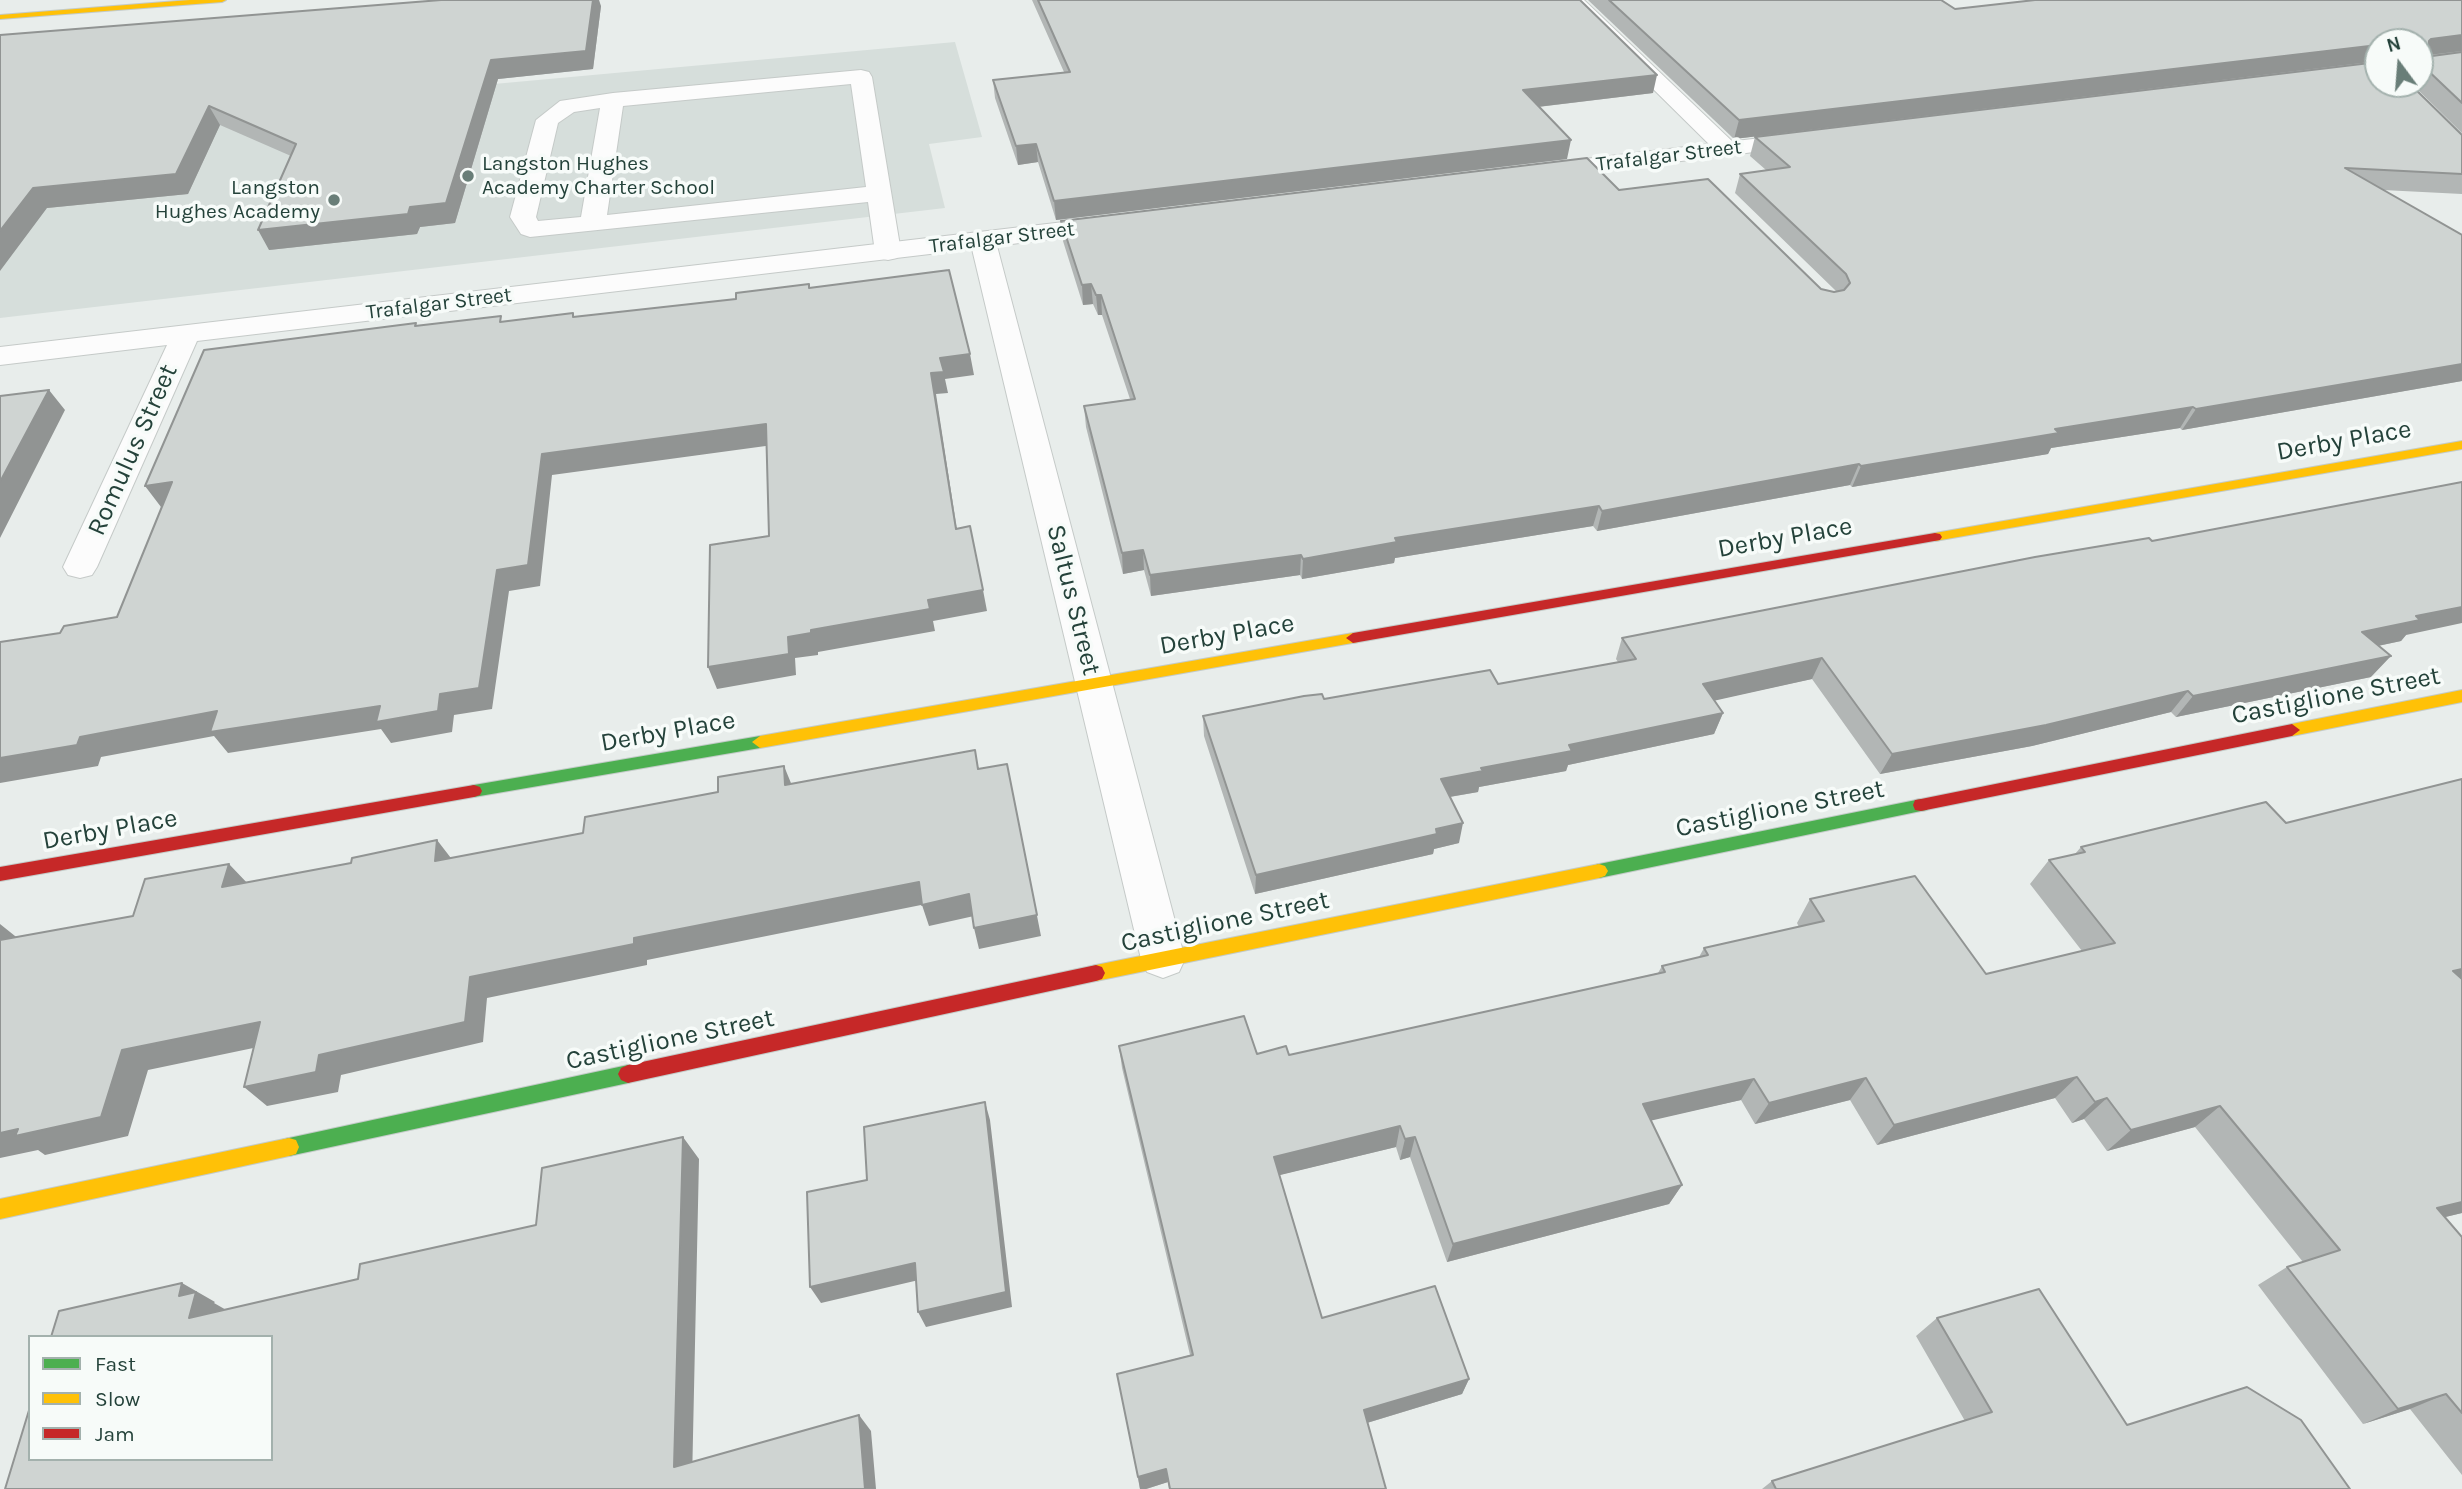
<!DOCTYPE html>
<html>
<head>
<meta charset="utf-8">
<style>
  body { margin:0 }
  #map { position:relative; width:2462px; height:1489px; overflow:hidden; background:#e8edeb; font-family:Karla,sans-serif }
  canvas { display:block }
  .legend { position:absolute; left:28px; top:1335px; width:245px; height:126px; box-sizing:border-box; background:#f7fbf9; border:2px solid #a3b1ad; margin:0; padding:9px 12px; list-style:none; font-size:21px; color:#24423a }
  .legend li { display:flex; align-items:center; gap:14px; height:35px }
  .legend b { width:35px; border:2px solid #a3b1ad }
  .north { position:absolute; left:2364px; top:28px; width:70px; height:70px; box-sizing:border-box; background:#f7fbf9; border:2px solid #a3b1ad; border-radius:50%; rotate:344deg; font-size:19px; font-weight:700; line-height:28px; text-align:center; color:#24423a }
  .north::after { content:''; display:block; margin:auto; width:24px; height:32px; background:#697e78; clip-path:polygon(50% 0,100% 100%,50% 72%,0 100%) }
</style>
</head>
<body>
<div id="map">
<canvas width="2462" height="1489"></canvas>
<ul class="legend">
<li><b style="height:9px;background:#4caf50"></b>Fast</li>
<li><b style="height:9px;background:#ffc107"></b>Slow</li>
<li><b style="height:9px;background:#c62828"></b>Jam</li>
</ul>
<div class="north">N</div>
</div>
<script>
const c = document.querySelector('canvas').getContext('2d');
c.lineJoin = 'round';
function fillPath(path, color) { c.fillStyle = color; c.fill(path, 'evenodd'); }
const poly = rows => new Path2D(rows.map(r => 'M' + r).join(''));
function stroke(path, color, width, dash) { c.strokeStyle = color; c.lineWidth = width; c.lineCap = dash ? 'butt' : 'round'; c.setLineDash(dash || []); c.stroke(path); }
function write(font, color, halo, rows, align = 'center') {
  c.font = font + ' Karla,sans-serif'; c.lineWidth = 7; c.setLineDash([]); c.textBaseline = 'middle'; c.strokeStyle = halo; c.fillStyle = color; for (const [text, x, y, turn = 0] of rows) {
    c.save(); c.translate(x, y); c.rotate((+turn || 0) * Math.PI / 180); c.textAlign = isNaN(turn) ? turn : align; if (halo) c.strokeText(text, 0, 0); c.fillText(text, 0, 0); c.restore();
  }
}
const built = poly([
  [955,42,982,137,929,144,945,208,0,318,0,129]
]);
const lane = poly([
  [1563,0,1584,0,1735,144,1739,149,1735,154,1719,154,1563,0],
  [861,70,869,72,872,77,901,252,897,258,888,260,879,258,875,252,868,202,530,237,521,234,510,217,536,120,560,101,613,93,861,70],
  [851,84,866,187,607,215,623,106,851,84],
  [600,108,581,217,538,221,536,217,558,123,574,112,600,108]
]);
const street = poly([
  [1803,133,1811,135,1815,140,1811,145,1543,178,1534,176,1531,171,1534,166,1543,164,1803,133],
  [1115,216,1124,219,1128,224,1124,229,997,246,1185,959,1179,972,1163,978,1147,972,1141,959,972,249,197,341,97,567,92,575,80,578,68,575,63,567,167,345,0,365,0,347,1115,216]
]);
const fast = poly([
  [760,736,768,742,760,748,474,797,468,795,466,791,468,787,474,785,760,736],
  [1921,799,1927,800,1929,805,1927,810,1921,811,1599,878,1593,876,1590,871,1593,866,1599,864,1921,799],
  [628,1065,635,1068,638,1074,635,1080,628,1083,289,1156,282,1154,279,1147,282,1140,289,1138,628,1065]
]);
const slow = poly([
  [190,0,226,0,222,2,0,19,0,15,190,0],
  [2462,441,2462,449,1935,541,1928,537,1935,533,2462,441],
  [1353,633,1358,634,1360,638,1358,642,760,748,752,742,760,736,1353,633],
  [2462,690,2462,702,2292,736,2284,730,2292,724,2462,690],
  [1599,864,1605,866,1608,871,1605,876,1599,878,1096,981,1090,979,1087,973,1090,967,1096,965,1599,864],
  [289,1138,296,1140,299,1147,296,1154,289,1156,0,1219,0,1199,289,1138]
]);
const jam = poly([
  [1935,533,1940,534,1942,537,1940,540,1353,643,1346,638,1353,633,1935,533],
  [2292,724,2300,730,2292,736,1921,811,1915,810,1913,805,1915,800,1921,799,2292,724],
  [474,785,480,787,482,791,480,795,474,797,0,881,0,867,474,785],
  [1096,965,1102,967,1105,973,1102,979,1096,981,628,1083,621,1080,618,1074,621,1068,628,1065,1096,965]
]);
const wall = poly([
  [1032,0,1580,0,1653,93,1538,107,1567,159,1056,220,1038,162,1018,165,995,98,993,80,1064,72],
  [1588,0,1941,0,1955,9,2462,0,2462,52,2431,55,2462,52,2462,133,2412,84,2420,84,2420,42,2378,42,2378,62,1734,139],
  [601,6,593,69,498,79,455,223,420,227,417,234,269,250,291,156,220,125,188,194,47,208,0,35],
  [2462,135,2462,194,2383,190,2462,235,2462,381,2182,430,2180,428,2051,448,2048,454,1852,487,1850,485,1597,531,1593,526,1395,558,1394,563,1302,579,1300,575,1151,596,1144,570,1123,574,1086,427,1084,406,1130,399,1102,315,1098,315,1093,304,1083,305,1063,241,1061,221,1619,190,1821,289,1834,292,1836,291,1735,193,1740,174,1766,170,1750,156,1755,137],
  [2152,541,2406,635,2401,641,2378,646,2371,677,2176,717,2171,712,2032,746,1880,774,1812,679,1714,700,1723,713,1714,734,1568,765,1566,771,1479,787,1478,792,1450,797,1459,843,1434,849,1433,854,1255,894,1204,736,1203,716,1324,699,1498,684,1618,662,1616,659,1622,638],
  [2462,779,2462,1213,2445,1217,2462,1237,2462,1475,2410,1409,2363,1424,2258,1285,2287,1267,2303,1262,2195,1127,2107,1151,2084,1119,2072,1123,2055,1098,1877,1145,1850,1100,1755,1124,1741,1100,1650,1120,1682,1185,1669,1204,1447,1262,1410,1157,1400,1160,1396,1147,1279,1175,1322,1318,1469,1379,1462,1394,1367,1423,1386,1489,1169,1489,1168,1482,1146,1489,1140,1489,1117,1374,1190,1355,1122,1068,1119,1046,1289,1055,1658,973,1662,966,1699,957,1704,948,1799,927,1797,923,1810,899,1986,974,2082,951,2030,884,2049,860,2075,854,2081,847,2286,823],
  [1937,1318,2127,1425,2350,1489,1762,1489,1772,1481,1965,1421,1916,1336]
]);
const shadedWall = poly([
  [593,0,599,0,601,6,593,69,498,79,455,223,420,227,417,234,269,250,258,230,491,60],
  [2462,35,2462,51,2420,56,2431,39],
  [2378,45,2378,61,1734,139,1739,120],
  [1657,75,1653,93,1520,109,1523,90],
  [209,106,220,125,188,194,47,208,0,271,0,231,33,188],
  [1571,140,1567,159,1056,220,1054,201],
  [1036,144,1038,162,1018,165,1016,146],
  [1091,284,1093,304,1083,305,1082,285],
  [1096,295,1101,295,1102,315,1098,315],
  [970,354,974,375,945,379,948,393,936,394,960,550,931,373,940,358],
  [2462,364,2462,381,2182,430,2196,409],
  [49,390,65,410,0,538,0,482],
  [2193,407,2180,428,2051,448,2048,454,1852,487,1861,466,2055,429],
  [766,424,773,445,552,475,540,586,509,591,492,709,454,715,452,732,391,743,381,729,228,753,214,736,101,757,98,766,0,783,0,758,80,737,217,711,440,694,497,570,542,454],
  [1859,464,1850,485,1597,531,1602,511],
  [172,482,188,503,161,507,145,486],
  [1599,506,1593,526,1395,558,1394,563,1302,579,1303,559,1395,538],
  [1143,550,1144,570,1123,574,1122,553],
  [1301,555,1300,575,1151,596,1150,575],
  [983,590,987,611,933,621,935,631,818,652,818,655,795,658,796,675,717,689,708,667,788,637,811,630,928,600],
  [2462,607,2462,623,2406,635,2401,641,2344,653,2362,632,2416,616],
  [2391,656,2371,677,2176,717,2193,696],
  [1822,658,1812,679,1695,705,1703,684],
  [2188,691,2171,712,2032,746,1880,774,1892,754],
  [1723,713,1714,734,1568,765,1566,771,1479,787,1478,792,1437,799,1441,779,1569,745],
  [1007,764,1041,936,979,949,974,928],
  [784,766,793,788,785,785],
  [1463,823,1459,843,1434,849,1433,854,1255,894,1256,875],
  [437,840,454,862,435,861],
  [229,864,250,886,222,887],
  [919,882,926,904,647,960,647,965,487,998,483,1042,341,1075,338,1092,267,1106,244,1087,319,1055,470,977,634,938],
  [969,894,974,916,929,926,922,905],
  [0,924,20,940,0,957],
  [2462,969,2462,984,2453,971],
  [260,1022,282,1042,148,1070,128,1136,45,1155,38,1150,0,1158,0,1133,122,1050],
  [2077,1077,2055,1098,1877,1145,1894,1125],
  [1866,1078,1850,1100,1755,1124,1769,1103],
  [1754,1079,1741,1100,1632,1125,1643,1104],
  [2107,1098,2084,1119,2072,1123,2095,1102],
  [985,1102,990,1120,1012,1307,926,1327,918,1312],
  [2220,1106,2195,1127,2107,1151,2131,1130],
  [1400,1126,1396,1147,1272,1177,1274,1157],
  [683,1137,699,1159,692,1482,674,1467],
  [1415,1137,1410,1157,1400,1160,1405,1139],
  [1682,1185,1669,1204,1447,1262,1453,1244],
  [2462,1202,2462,1213,2404,1227,2437,1208],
  [915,1263,923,1279,821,1303,810,1287],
  [182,1283,215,1302,214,1303,228,1311,189,1318,179,1296],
  [1469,1379,1462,1394,1360,1425,1364,1410],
  [2446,1394,2410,1409,2363,1424,2398,1409],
  [859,1415,871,1431,876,1489,865,1489],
  [1166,1469,1168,1482,1146,1489,1140,1489,1138,1477]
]);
const building = poly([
  [441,0,593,0,586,51,491,60,446,203,410,207,408,214,258,230,296,144,209,106,176,174,33,188,0,231,0,35,441,0],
  [1038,0,1580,0,1657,75,1523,90,1571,140,1054,201,1036,144,1016,146,993,80,1070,72,1038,0],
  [1609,0,1941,0,1955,9,2035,0,2462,0,2462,35,2431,39,2429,41,2429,53,2432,56,2462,52,2462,103,2421,64,2420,64,2420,42,2378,42,2378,45,1739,120,1609,0],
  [2378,62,2378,84,2410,84,2462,135,2462,174,2345,168,2462,235,2462,364,2196,409,2193,407,2055,429,2059,433,1861,466,1859,464,1602,511,1599,506,1395,538,1397,542,1303,559,1301,555,1150,575,1143,550,1122,553,1084,406,1135,399,1101,295,1096,295,1091,284,1082,285,1061,221,1587,158,1619,190,1708,179,1821,289,1834,292,1844,290,1850,283,1846,274,1740,174,1790,167,1755,137,2378,62],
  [949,270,970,354,940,358,944,372,931,373,956,529,970,526,983,590,928,600,930,609,811,630,811,633,788,637,789,654,708,667,710,545,769,536,766,424,542,454,528,565,497,570,479,688,440,694,438,711,376,722,380,706,210,732,217,711,80,737,77,745,0,758,0,642,60,633,64,626,117,617,172,482,145,486,204,350,416,323,415,326,501,316,500,322,573,313,573,317,736,299,736,293,809,284,809,288,949,270],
  [49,390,0,482,0,396,49,390],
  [2462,482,2462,607,2416,616,2420,620,2362,632,2391,656,2193,696,2188,691,2046,725,1892,754,1822,658,1703,684,1723,713,1569,745,1572,751,1481,768,1483,771,1441,779,1463,823,1436,829,1437,834,1256,875,1203,716,1304,696,1322,694,1324,699,1490,670,1498,684,1636,659,1622,638,2035,557,2149,538,2152,541,2462,482],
  [975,750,978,769,1007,764,1037,915,974,928,969,894,922,905,919,882,634,938,634,944,470,977,465,1022,319,1055,316,1072,244,1087,260,1022,122,1050,101,1117,15,1136,18,1129,0,1133,0,940,133,916,145,879,229,864,222,887,351,863,352,858,437,840,435,861,583,833,585,817,718,792,718,777,784,766,785,785,975,750],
  [2462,779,2462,969,2453,971,2462,979,2462,1202,2437,1208,2462,1237,2462,1413,2446,1394,2398,1409,2287,1267,2340,1250,2220,1106,2131,1130,2107,1098,2095,1102,2077,1077,1894,1125,1866,1078,1769,1103,1754,1079,1643,1104,1682,1185,1453,1244,1415,1137,1405,1139,1400,1126,1274,1157,1322,1318,1435,1286,1469,1379,1364,1410,1386,1489,1170,1489,1166,1469,1138,1477,1117,1374,1193,1355,1119,1046,1244,1016,1257,1054,1286,1046,1289,1055,1665,972,1662,966,1708,955,1704,948,1824,921,1810,899,1915,876,1986,974,2115,943,2049,860,2085,852,2081,847,2266,802,2286,823,2462,779],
  [985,1102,1006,1292,918,1312,915,1263,810,1287,807,1192,867,1180,864,1127,985,1102],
  [683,1137,674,1467,859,1415,865,1489,5,1489,30,1407,30,1459,271,1459,271,1337,51,1337,59,1311,182,1283,179,1296,196,1292,189,1318,358,1279,360,1264,536,1225,542,1168,683,1137],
  [2039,1289,2127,1425,2247,1387,2301,1420,2350,1489,1776,1489,1772,1481,1992,1412,1937,1318,2039,1289]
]);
const markers = [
  [468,176,7,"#697e78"],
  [334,200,7,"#697e78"]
];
const farStreetnames = [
  ["Trafalgar Street",1669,156,-7],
  ["Trafalgar Street",1002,238,-7],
  ["Trafalgar Street",439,304,-7]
];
const farPoinames = [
  ["Langston Hughes",482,164],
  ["Academy Charter School",482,188],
  ["Langston",320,188,"right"],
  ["Hughes Academy",320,212,"right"]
];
const streetNames = [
  ["Derby Place",2344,441,-10],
  ["Romulus Street",133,450,-66],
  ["Derby Place",1785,538,-10],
  ["Saltus Street",1073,600,76],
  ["Derby Place",1227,635,-10],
  ["Castiglione Street",2336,696,-11],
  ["Derby Place",668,732,-10],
  ["Castiglione Street",1780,809,-11],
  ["Derby Place",110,830,-10],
  ["Castiglione Street",1225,922,-12],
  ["Castiglione Street",670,1040,-12]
];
fillPath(built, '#d6dedb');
stroke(lane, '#c5cac8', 2);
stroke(street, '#c5cac8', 2);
stroke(fast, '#c3cbc8', 2);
stroke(slow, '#c3cbc8', 2);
stroke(jam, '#c3cbc8', 2);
fillPath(lane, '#fcfcfc');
fillPath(street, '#fcfcfc');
fillPath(fast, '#4caf50');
fillPath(slow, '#ffc107');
fillPath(jam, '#c62828');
fillPath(wall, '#b2b6b5');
fillPath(shadedWall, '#919493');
fillPath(building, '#cfd4d2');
stroke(building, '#919493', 2);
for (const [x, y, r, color] of markers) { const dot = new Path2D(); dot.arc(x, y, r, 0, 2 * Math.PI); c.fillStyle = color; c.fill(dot); stroke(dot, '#f7fbf9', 2.5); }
write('21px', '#24423a', '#f7fbf9', farStreetnames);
write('21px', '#24423a', '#f7fbf9', farPoinames, 'left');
write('26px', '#24423a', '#f7fbf9', streetNames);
</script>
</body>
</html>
